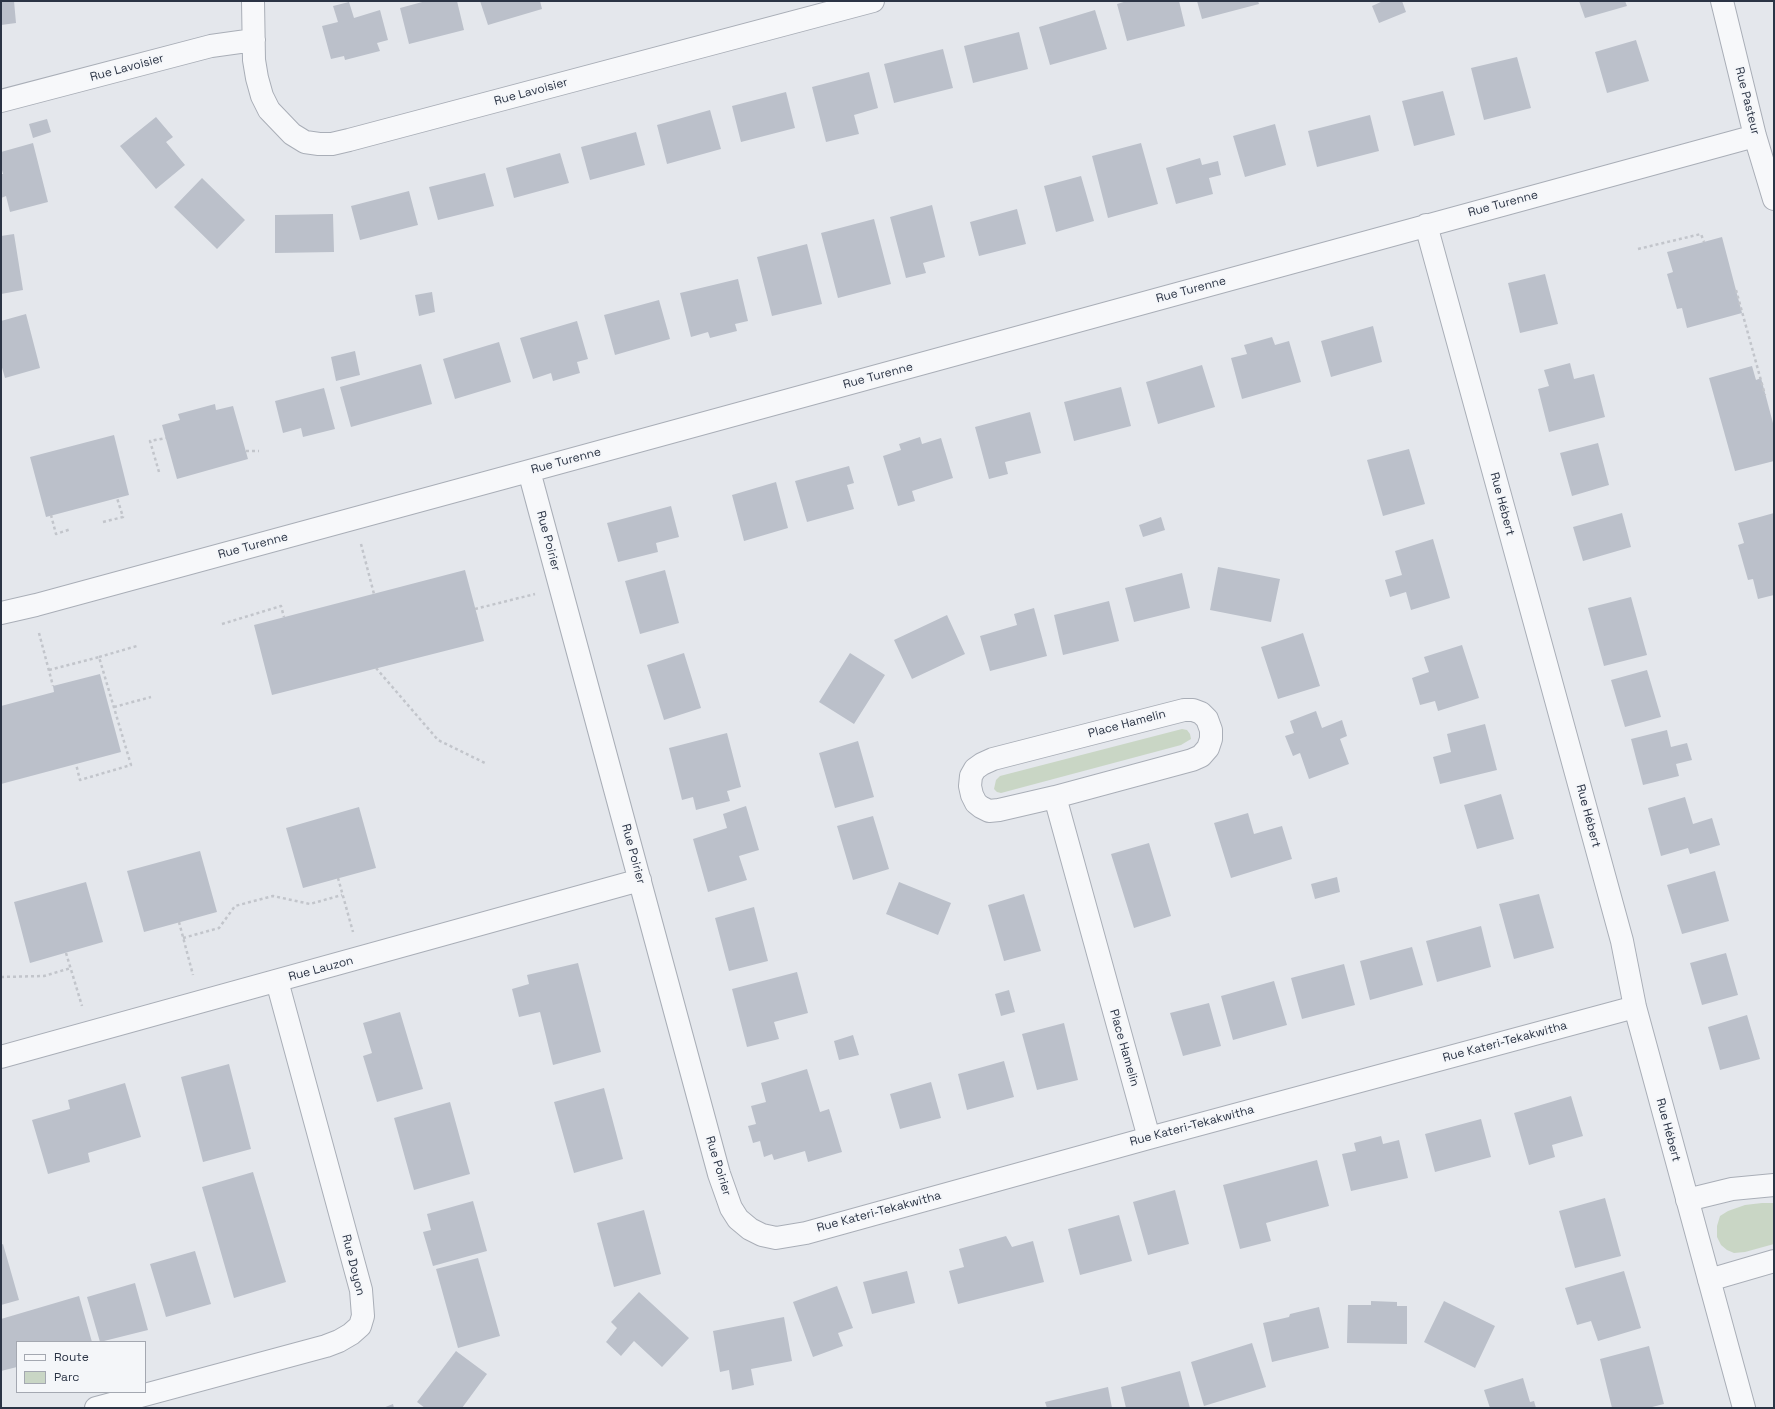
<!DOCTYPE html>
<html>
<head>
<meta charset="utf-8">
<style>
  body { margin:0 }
  #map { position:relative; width:1775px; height:1409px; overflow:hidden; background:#e4e7ec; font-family:"Space Grotesk",sans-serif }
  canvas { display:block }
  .frame { position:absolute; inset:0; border:2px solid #2b3445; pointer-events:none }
  .legend { position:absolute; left:16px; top:1341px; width:130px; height:52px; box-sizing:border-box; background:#f4f6f9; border:1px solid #a4a8b1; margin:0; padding:5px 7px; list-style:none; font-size:12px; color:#2b3445 }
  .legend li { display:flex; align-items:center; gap:8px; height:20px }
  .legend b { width:20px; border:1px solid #a4a8b1 }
</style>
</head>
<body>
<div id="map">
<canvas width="1775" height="1409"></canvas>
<div class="frame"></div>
<ul class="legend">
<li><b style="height:5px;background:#f7f8fa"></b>Route</li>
<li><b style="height:11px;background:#c9d6c5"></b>Parc</li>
</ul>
</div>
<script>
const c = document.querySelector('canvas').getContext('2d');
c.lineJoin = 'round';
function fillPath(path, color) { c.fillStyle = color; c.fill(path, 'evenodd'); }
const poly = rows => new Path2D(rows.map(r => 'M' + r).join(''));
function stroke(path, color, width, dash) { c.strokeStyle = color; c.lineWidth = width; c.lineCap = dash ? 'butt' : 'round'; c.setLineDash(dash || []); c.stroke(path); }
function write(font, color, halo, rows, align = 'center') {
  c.font = font + ' "Space Grotesk",sans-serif'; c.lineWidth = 3.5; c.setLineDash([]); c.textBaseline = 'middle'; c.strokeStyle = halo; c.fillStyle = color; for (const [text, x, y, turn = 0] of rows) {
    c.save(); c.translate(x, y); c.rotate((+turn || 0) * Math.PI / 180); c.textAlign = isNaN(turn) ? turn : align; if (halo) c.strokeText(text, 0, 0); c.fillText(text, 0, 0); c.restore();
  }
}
const green = poly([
  [1182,729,1187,730,1190,734,1191,739,1181,745,1001,793,997,792,994,789,996,780,1000,776],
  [1762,1203,1774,1203,1774,1244,1745,1252,1734,1253,1727,1250,1721,1245,1717,1237,1717,1226,1720,1216,1728,1211,1745,1205]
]);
const building = poly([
  [1,1,14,1,16,23,1,25],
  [426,1,457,1,464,30,409,44,400,8],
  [480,1,540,1,542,9,488,25],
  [1127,1,1179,1,1185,26,1127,41,1117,4],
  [1197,1,1258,1,1259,4,1202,19],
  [1383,1,1402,1,1406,12,1379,23,1372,6],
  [1579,1,1625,1,1627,6,1585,18],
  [349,2,354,18,380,10,388,40,377,43,380,51,345,60,344,56,331,59,322,26,338,22,333,6],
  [1095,10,1107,49,1050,65,1039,27],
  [1019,32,1028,69,973,83,964,46],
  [1636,40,1649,81,1607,93,1595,52],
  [943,49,953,88,894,103,884,64],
  [1517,57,1531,108,1484,120,1471,68],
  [869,72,878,108,854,115,859,134,826,142,812,87],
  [1443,91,1455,135,1414,146,1402,101],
  [786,92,795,128,741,142,732,106],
  [710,110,721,149,667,164,657,125],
  [1370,115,1379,151,1317,167,1308,131],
  [156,117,173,137,166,142,185,165,156,189,120,146],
  [47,119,51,132,33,138,29,124],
  [1275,124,1286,165,1245,177,1233,136],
  [636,132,645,165,590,180,581,147],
  [33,143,48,202,10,212,6,196,1,198,1,174,3,174,1,166,1,152],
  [1141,143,1158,204,1108,218,1092,156],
  [560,153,569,183,514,198,506,168],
  [1200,158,1202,165,1218,161,1221,175,1209,178,1213,194,1176,204,1166,168],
  [485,173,494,206,438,220,429,187],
  [1081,176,1094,221,1056,232,1044,186],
  [202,178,245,220,217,249,174,207],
  [409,191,418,225,360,240,351,206],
  [932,205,945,257,923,263,926,273,906,278,890,217],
  [1017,209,1026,244,979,256,970,222],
  [333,214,334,252,275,253,275,215],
  [874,219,891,284,838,298,821,233],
  [14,234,23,290,1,294,1,236],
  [1722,237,1742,313,1687,328,1682,308,1677,309,1667,274,1673,272,1667,252],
  [807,244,822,304,772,316,757,257],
  [1545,274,1558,324,1520,333,1508,283],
  [738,279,748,321,735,324,737,331,710,338,708,332,691,337,680,293],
  [432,292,435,312,419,316,415,295],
  [659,300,670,339,615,355,604,315],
  [26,314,40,368,5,378,1,364,1,321],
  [577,321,588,359,577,362,580,373,553,381,551,373,533,379,520,338],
  [1373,326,1382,362,1331,377,1321,341],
  [1272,337,1275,345,1289,341,1301,382,1242,399,1231,358,1247,354,1244,345],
  [499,342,511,382,455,399,443,359],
  [355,351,360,375,336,381,331,357],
  [1570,363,1574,379,1594,374,1605,417,1549,432,1538,389,1549,386,1544,370],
  [421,364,432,404,351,427,340,387],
  [1202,365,1215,407,1158,424,1146,382],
  [1752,366,1756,380,1761,378,1774,427,1774,461,1735,471,1709,378],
  [1121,387,1131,426,1074,441,1064,402],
  [324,388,335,429,303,437,301,428,283,433,275,401],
  [215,404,216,410,233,406,248,459,177,479,162,425,180,420,178,414],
  [1030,412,1041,453,1005,462,1008,474,989,479,975,427],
  [114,435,129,495,46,517,30,457],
  [920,437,922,444,941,438,953,478,912,491,915,501,898,506,883,456,901,450,899,444],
  [1598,443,1609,485,1572,496,1560,453],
  [1409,449,1425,504,1383,516,1367,460],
  [849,466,854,483,847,485,854,509,807,522,795,481],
  [776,482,788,528,744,541,732,495],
  [671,506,679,537,656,543,658,552,618,562,607,523],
  [1622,513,1631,547,1583,561,1573,527],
  [1774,513,1774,595,1758,599,1753,579,1748,580,1738,545,1744,543,1738,523],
  [1161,517,1165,530,1143,537,1139,525],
  [1433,539,1450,598,1411,610,1406,592,1390,597,1385,580,1402,575,1395,551],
  [1218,567,1280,579,1271,622,1210,610],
  [465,570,484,641,272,695,254,625],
  [665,570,679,623,640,634,625,581],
  [1182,573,1190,608,1134,622,1125,588],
  [1631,597,1647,655,1604,666,1588,608],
  [1109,601,1119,641,1063,655,1054,615],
  [1034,608,1047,656,990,671,980,636,1017,625,1014,614],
  [947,615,965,654,912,679,894,640],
  [1303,633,1320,686,1278,699,1261,647],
  [1462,645,1479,698,1438,711,1435,701,1420,705,1412,678,1429,672,1424,657],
  [684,653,701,708,664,720,647,665],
  [850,653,885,675,854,724,819,702],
  [1647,670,1661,717,1625,727,1611,680],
  [100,674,121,752,1,784,1,706,54,692,53,686],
  [1316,711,1322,728,1342,720,1347,736,1340,739,1349,764,1309,779,1300,753,1293,756,1285,736,1294,733,1290,721],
  [1485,724,1497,770,1440,784,1433,757,1451,752,1447,734],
  [1667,730,1671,747,1687,743,1692,760,1676,764,1679,776,1643,785,1631,739],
  [727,733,741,787,727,791,730,801,696,810,693,797,682,800,669,748],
  [858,741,874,797,835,808,819,753],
  [1501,794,1514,839,1477,849,1464,805],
  [1685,797,1693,824,1712,818,1720,845,1690,854,1688,848,1661,856,1648,808],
  [746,806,759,850,739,856,747,880,708,892,693,839,727,828,723,814],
  [359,807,376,868,303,888,286,828],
  [1248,813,1254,834,1282,826,1292,859,1231,878,1214,823],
  [873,816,889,869,853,880,837,826],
  [1149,843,1171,916,1134,928,1111,854],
  [200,851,217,912,144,932,127,871],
  [1715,871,1729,921,1682,934,1667,885],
  [1337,877,1340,892,1315,899,1311,884],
  [86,882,103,942,30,963,14,902],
  [899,882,951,903,938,935,886,914],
  [1024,894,1041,951,1004,961,988,905],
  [1539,894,1554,948,1514,959,1499,904],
  [754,907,768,961,729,971,715,918],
  [1481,926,1491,967,1437,982,1426,941],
  [1412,947,1423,985,1370,1000,1360,961],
  [1726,953,1738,995,1702,1005,1690,963],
  [578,963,601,1052,553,1065,540,1012,519,1017,512,989,529,984,527,975],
  [1344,964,1355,1005,1302,1019,1291,978],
  [797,972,808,1013,774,1022,779,1039,747,1047,732,989],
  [1274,981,1287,1025,1233,1040,1221,996],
  [1009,990,1015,1012,1001,1016,995,994],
  [1209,1003,1221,1046,1183,1056,1170,1013],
  [400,1012,423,1089,377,1102,363,1056,372,1053,363,1023],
  [1747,1015,1760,1059,1720,1070,1708,1027],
  [1064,1023,1078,1080,1037,1090,1022,1034],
  [853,1035,859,1055,839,1060,834,1041],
  [1004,1061,1014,1097,967,1110,958,1074],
  [229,1064,251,1149,203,1162,181,1077],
  [807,1069,820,1112,829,1109,842,1152,808,1162,805,1151,774,1160,772,1154,764,1157,760,1141,753,1143,748,1126,756,1124,751,1106,766,1102,761,1083],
  [931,1082,941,1118,900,1129,890,1094],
  [125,1083,141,1137,88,1153,90,1162,48,1174,32,1120,70,1109,68,1100],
  [604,1088,623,1159,574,1173,554,1102],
  [1571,1096,1583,1136,1552,1145,1555,1157,1529,1165,1514,1113],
  [450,1102,470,1174,414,1190,394,1118],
  [1481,1119,1491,1157,1435,1172,1425,1134],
  [1381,1136,1383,1144,1399,1140,1408,1178,1351,1191,1342,1154,1356,1151,1354,1143],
  [1317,1160,1329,1206,1266,1223,1271,1241,1240,1249,1223,1185],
  [253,1172,286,1282,234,1298,202,1187],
  [1175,1190,1189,1244,1148,1255,1133,1202],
  [1605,1198,1621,1256,1575,1268,1559,1211],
  [473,1201,487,1251,433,1266,423,1232,431,1230,427,1214],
  [644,1210,661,1274,614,1287,597,1223],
  [1119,1215,1132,1261,1080,1275,1068,1229],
  [1006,1236,1012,1247,1033,1241,1044,1282,958,1304,949,1271,964,1267,959,1249],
  [3,1244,19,1300,1,1305,1,1245],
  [195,1251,211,1304,166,1317,150,1264],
  [478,1258,500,1336,458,1348,436,1269],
  [907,1271,915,1303,872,1314,863,1282],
  [1624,1271,1641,1328,1598,1341,1591,1321,1577,1325,1565,1288],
  [135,1283,148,1330,100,1342,87,1297],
  [837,1286,853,1328,838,1333,843,1346,813,1357,793,1302],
  [639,1292,689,1338,662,1367,634,1341,621,1356,606,1342,617,1328,611,1322],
  [79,1296,92,1342,17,1342,17,1367,1,1371,1,1319],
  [1371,1301,1397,1302,1397,1306,1407,1306,1407,1344,1347,1343,1348,1305,1371,1305],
  [1444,1301,1495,1326,1475,1368,1424,1342],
  [1319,1307,1329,1348,1272,1362,1263,1323,1289,1317,1290,1314],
  [784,1317,792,1361,751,1369,754,1385,732,1390,729,1370,720,1372,713,1331],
  [1252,1343,1266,1387,1204,1406,1191,1362],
  [1649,1346,1664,1404,1648,1408,1612,1408,1600,1359],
  [456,1351,487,1374,462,1408,425,1408,417,1402],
  [1180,1371,1190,1408,1126,1408,1121,1387],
  [1523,1378,1530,1402,1534,1401,1536,1408,1490,1408,1484,1390],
  [1108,1387,1112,1408,1047,1408,1045,1402],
  [393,1404,394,1408,383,1408]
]);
const path = poly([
  [1638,249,1701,234,1704,242],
  [1736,290,1765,395],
  [246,451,259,451],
  [159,472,150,441,166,438],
  [51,515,56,534,71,529],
  [103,522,123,517,117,498],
  [361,544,374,594],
  [475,609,535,594],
  [222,624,281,606,284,617],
  [39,633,53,686],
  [99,657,137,646],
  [376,668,438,740,487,764],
  [49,670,99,657,131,765,80,780,76,764],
  [114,707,151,697],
  [338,878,353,932],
  [179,922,193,975],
  [183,938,219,928,235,906,273,896,310,904,342,895],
  [66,953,82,1006],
  [1,977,44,976,71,968]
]);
const street = poly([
  [253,1,254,60,257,78,262,96,269,110,292,134,305,142,319,144,332,144,349,140,873,1],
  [1722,1,1755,136,1774,199],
  [1,101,211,46,254,40],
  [1426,225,1622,941,1635,1007,1744,1408],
  [529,471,719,1174,731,1208,738,1219,750,1229,762,1235,776,1238,806,1233,1149,1138,1635,1007],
  [1,613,36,605,529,471,1755,136],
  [1184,710,1193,710,1201,713,1207,719,1211,730,1211,739,1208,748,1201,756,1192,760,1055,797,999,810,989,811,981,807,976,803,972,795,970,786,971,776,975,769,982,764,993,759,1184,710],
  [1055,797,1149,1138],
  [1,1057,640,880],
  [1687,1200,1732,1189,1774,1185],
  [1709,1280,1774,1261],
  [96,1408,326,1346,339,1341,351,1334,360,1326,363,1316,361,1290,277,981]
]);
const streetNames = [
  ["Rue Lavoisier",127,68,-15],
  ["Rue Lavoisier",531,92,-15],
  ["Rue Pasteur",1747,101,76],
  ["Rue Turenne",1503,204,-15],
  ["Rue Turenne",1191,290,-15],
  ["Rue Turenne",878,376,-15],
  ["Rue Turenne",566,461,-15],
  ["Rue Hébert",1502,504,75],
  ["Rue Poirier",548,541,75],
  ["Rue Turenne",253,546,-15],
  ["Place Hamelin",1127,724,-15],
  ["Rue Hébert",1588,816,75],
  ["Rue Poirier",633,854,75],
  ["Rue Lauzon",321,969,-15],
  ["Rue Kateri-Tekakwitha",1505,1042,-15],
  ["Place Hamelin",1124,1048,74],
  ["Rue Kateri-Tekakwitha",1192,1126,-15],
  ["Rue Hébert",1668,1130,75],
  ["Rue Poirier",718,1166,73],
  ["Rue Kateri-Tekakwitha",879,1212,-15],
  ["Rue Doyon",353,1265,76]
];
fillPath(green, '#c9d6c5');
fillPath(building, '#bbc0ca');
stroke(street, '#a9aeb7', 24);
stroke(path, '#c2c5cb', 2.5, [3, 3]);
stroke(street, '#f7f8fa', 22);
write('12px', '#2b3445', '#f4f6f9', streetNames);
</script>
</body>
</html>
